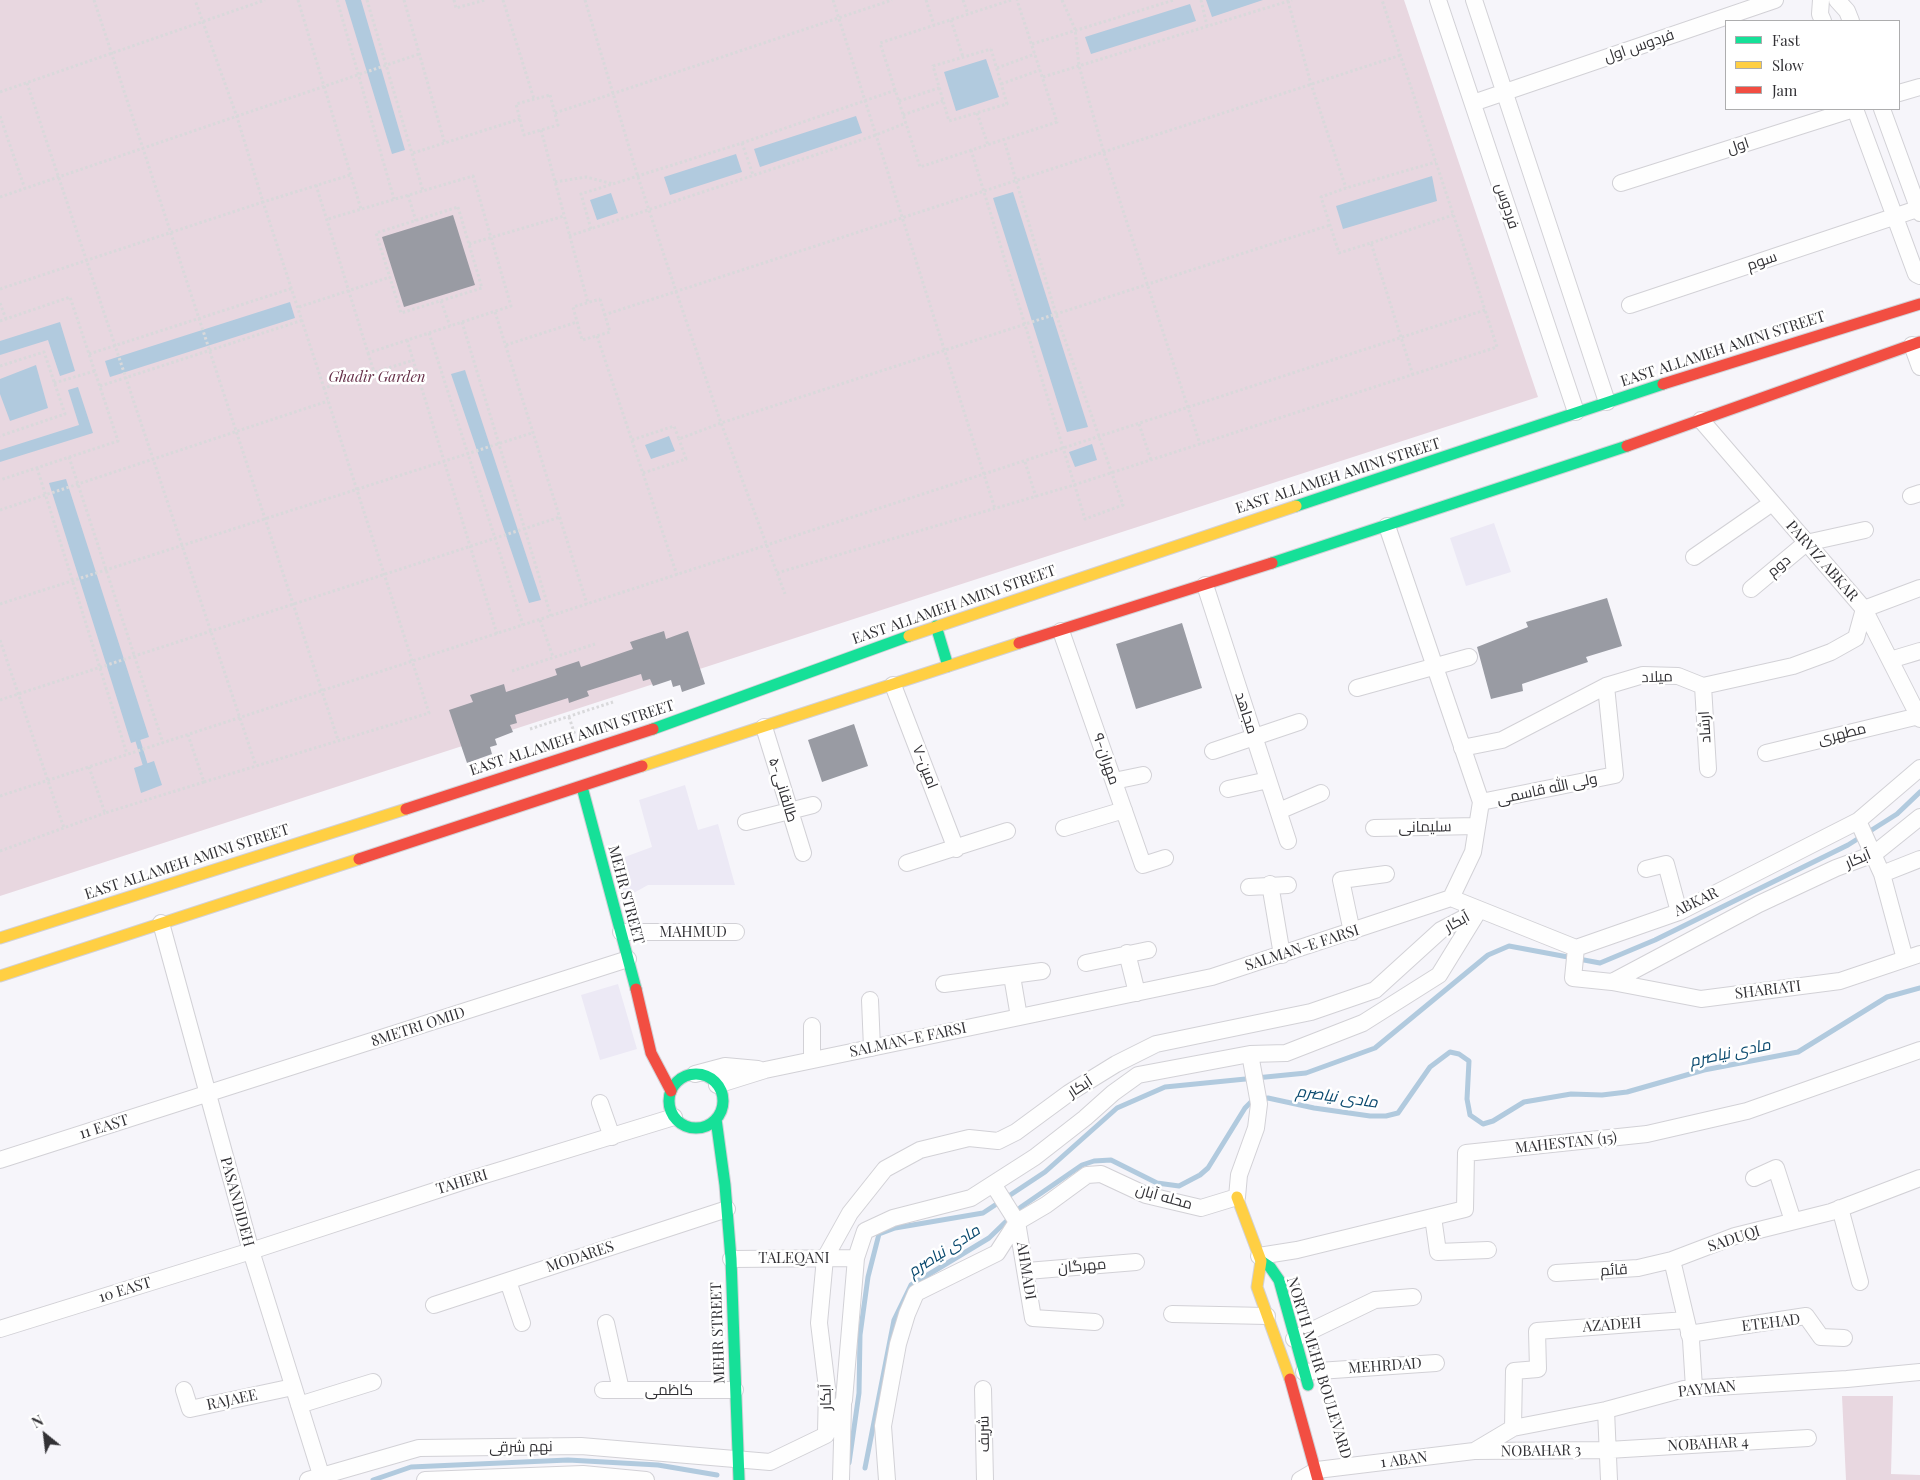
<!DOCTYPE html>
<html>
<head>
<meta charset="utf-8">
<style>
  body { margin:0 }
  #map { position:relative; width:1920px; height:1480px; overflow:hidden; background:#f6f5fa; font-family:"Playfair Display",serif }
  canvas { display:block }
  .legend { position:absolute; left:1725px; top:20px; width:175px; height:90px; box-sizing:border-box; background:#fff; border:1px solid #adadae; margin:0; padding:6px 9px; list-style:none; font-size:15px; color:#323135 }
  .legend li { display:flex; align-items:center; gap:10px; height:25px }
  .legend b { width:25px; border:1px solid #adadae }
  .north { position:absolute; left:20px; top:1410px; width:50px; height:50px; -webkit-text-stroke:4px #fff; paint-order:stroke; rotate:331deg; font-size:14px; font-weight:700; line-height:20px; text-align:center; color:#323135 }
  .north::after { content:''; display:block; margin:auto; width:18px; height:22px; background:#323135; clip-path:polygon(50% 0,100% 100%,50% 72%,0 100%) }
</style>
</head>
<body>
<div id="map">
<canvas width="1920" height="1480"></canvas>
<ul class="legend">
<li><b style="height:6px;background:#16e098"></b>Fast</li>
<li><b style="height:6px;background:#ffcf43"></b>Slow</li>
<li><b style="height:6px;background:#f24e42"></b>Jam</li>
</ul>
<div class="north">N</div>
</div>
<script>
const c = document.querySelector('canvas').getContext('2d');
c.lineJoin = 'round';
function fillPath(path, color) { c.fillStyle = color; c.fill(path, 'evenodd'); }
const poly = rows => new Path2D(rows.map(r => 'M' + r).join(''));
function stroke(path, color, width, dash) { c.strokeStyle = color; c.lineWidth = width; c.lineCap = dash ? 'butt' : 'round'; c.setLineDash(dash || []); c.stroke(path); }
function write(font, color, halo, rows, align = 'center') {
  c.font = font + ' "Playfair Display",Cairo,serif'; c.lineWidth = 5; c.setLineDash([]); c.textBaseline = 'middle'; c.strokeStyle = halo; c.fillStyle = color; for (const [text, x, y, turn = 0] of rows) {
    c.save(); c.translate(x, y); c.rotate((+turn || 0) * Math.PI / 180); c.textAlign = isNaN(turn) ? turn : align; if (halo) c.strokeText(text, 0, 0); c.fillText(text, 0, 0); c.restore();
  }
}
const built = poly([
  [1494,523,1511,572,1466,586,1450,538],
  [685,785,698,830,718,824,735,885,648,885,621,900,611,862,652,847,639,800],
  [618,984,637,1049,600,1060,581,995]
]);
const green = poly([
  [0,0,1404,0,1538,397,0,896],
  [1842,1396,1893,1396,1891,1474,1920,1475,1920,1480,1846,1480]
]);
const water = poly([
  [345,0,361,0,405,150,392,154],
  [1206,0,1263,0,1212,17],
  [1190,4,1196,21,1091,54,1085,37],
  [986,59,999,97,956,111,944,72],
  [856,116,862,133,760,167,754,149],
  [736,154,742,172,670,195,664,177],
  [1432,176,1437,201,1343,229,1336,206],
  [1013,192,1088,427,1067,432,993,198],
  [611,193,618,213,597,220,590,200],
  [290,302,295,318,110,377,105,361],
  [60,322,75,371,60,376,48,340,0,355,0,341],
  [36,365,48,408,10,421,0,394,0,379],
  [465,370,541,600,529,603,451,374],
  [78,387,93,433,0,462,0,450,79,425,68,390],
  [669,436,675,451,651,459,645,445],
  [1092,444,1097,460,1075,467,1069,452],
  [66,479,149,737,131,743,49,483],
  [154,761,162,785,141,793,134,768]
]);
const stream = poly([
  [138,741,145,764],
  [849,1463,859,1393,860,1335,868,1277,879,1234,895,1228,983,1213,1045,1172,1117,1108,1165,1087,1306,1073,1375,1048,1488,955,1509,946,1600,963,1655,940,1848,845,1897,814,1920,792],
  [865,1468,894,1320,911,1285,989,1238,1021,1207,1082,1165,1094,1161,1111,1160,1157,1183,1179,1186,1200,1175,1208,1168,1245,1108,1252,1101,1268,1098,1314,1108,1370,1116,1386,1116,1398,1113,1430,1067,1450,1052,1459,1054,1469,1061,1467,1099,1470,1115,1483,1124,1493,1121,1524,1102,1571,1094,1602,1095,1627,1092,1704,1070,1798,1052,1887,997,1920,988],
  [373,1480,411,1467,568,1460,658,1465,717,1475]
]);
const building = poly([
  [453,215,475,285,404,307,382,237],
  [1607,598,1622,646,1586,657,1588,662,1522,684,1523,691,1491,699,1477,647,1528,627,1526,622],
  [1182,623,1202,688,1136,709,1116,644],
  [664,631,666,639,688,631,705,684,682,692,680,685,673,687,671,680,653,686,650,679,643,681,641,674,587,691,589,696,569,703,568,698,515,715,517,723,510,725,513,732,495,739,497,745,490,747,492,754,467,763,449,710,473,702,470,695,504,684,506,692,557,675,555,669,579,661,581,667,633,649,630,642],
  [854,724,868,766,822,782,808,740]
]);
const path = poly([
  [94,0,338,740],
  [298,0,361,209],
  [337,0,394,199],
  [367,0,423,191],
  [404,0,445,144],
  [454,0,456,8,485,0],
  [503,0,534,99],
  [585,0,638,177,676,291,721,423,785,594],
  [833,0,995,509],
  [926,0,934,25],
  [963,0,968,14],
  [1011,0,880,43,920,167,1057,122,1017,0],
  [1062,0,1075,29,1079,66,1104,153,1200,444],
  [1201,0,1207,26],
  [1288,1,1311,84,1346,188],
  [951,20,963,57],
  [1032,44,1174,0],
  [991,49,1007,104,949,121,933,66,991,49],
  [997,68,1035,54],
  [1043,77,1292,0],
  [27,83,256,766],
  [1001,84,1040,70],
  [0,92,265,0],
  [550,95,558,125,524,135,516,104,550,95],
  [899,101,939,88],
  [555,113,892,0],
  [977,113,988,145],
  [903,115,943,101],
  [0,116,25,189],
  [541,130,588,303],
  [742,143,753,175],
  [971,150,1085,519,1123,505,1056,314,1004,140],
  [413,153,520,119],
  [350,175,263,202,324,388,414,360],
  [555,182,586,177,613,184],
  [316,185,368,353,511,306,473,176,328,219],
  [408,195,416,221],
  [0,197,419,54],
  [458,207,482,288,401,313,376,233,458,207],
  [591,229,581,194,742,143,896,90],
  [569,236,876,135,906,123],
  [1371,243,1453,215],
  [469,244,564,216],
  [0,289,263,202,237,117,195,0],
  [600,299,610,332,582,340,573,307,600,299],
  [441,301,450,326],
  [0,303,6,319],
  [299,307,390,277],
  [495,312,587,604],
  [604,315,1401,55],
  [0,321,70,297,118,441,0,480],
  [462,322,551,616],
  [429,333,523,625],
  [597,336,677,575],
  [407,340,497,634],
  [506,345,577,322],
  [368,353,374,372],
  [89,354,293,288],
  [0,366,44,352,65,414,0,436],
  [1413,375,1371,243,1339,253,1321,197,1346,188,1436,162],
  [54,383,95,371],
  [100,386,303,320],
  [1139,424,1151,460],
  [632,440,674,426,679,439,721,423,1330,225],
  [69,457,163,743],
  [1025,462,1036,497],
  [37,468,127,754],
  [643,473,686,459,679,439],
  [0,510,328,401],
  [777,573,1074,485,1497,347,1485,310],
  [0,604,532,433],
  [540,620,553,657],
  [0,640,64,828],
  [512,671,595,644],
  [0,700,560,517],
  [569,717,575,735],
  [530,729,613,702],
  [89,767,105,813,204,782,188,735],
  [204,782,429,713,324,388],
  [0,796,1485,310,1382,0],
  [0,851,105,813]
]);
const street = poly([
  [1438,0,1576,412],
  [1474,0,1607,402],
  [1821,0,1820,14,1823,21],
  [1837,0,1847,11,1851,21],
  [1899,93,1920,87],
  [1473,103,1775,0],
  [1855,109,1916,274,1920,276],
  [1882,109,1920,213],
  [1621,183,1854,109],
  [1630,305,1920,208],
  [1912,345,1920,367],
  [1701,420,1864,609,1920,719],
  [1911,496,1920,493],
  [1694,557,1772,503],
  [1205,585,1288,841],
  [1751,589,1806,543,1865,530],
  [1061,631,1143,865,1165,858],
  [1890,660,1920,651],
  [893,685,956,849],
  [1703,686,1708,769],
  [1357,688,1469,657],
  [764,727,803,853],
  [1462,748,1502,740,1606,686,1643,675,1678,676,1703,686,1793,666,1831,652,1856,638,1864,609,1920,588],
  [1213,751,1299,722],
  [1766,753,1919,716],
  [1114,781,1143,775],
  [1228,789,1268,780],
  [1481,802,1615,775,1606,686],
  [1279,811,1321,793],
  [1858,821,1882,874,1905,959],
  [746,822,813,805],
  [1064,828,1124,810],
  [1374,828,1477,826],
  [907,863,1007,831],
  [1646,869,1666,864,1679,912],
  [1882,874,1920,859],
  [1270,884,1282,955],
  [1249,887,1288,885],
  [1451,898,1576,948,1679,912,1858,821,1920,768],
  [161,923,251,1251,322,1478],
  [621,932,736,932],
  [1352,932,1341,880,1386,874],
  [1576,948,1573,978,1612,982,1759,904,1836,868,1874,854,1920,817],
  [1127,953,1137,993],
  [1086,963,1148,950],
  [1012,976,1019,1017],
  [1612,982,1701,999,1840,981,1920,954],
  [944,984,1042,971],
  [870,1000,872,1048],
  [812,1026,812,1060],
  [695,1074,725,1066,758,1069],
  [717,1085,765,1070,1212,977,1451,898,1473,852,1481,802,1387,526],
  [600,1103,612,1137],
  [0,1160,628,959],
  [1754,1178,1776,1168,1793,1221],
  [993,1184,1017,1222,1033,1318,1095,1322],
  [1840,1208,1860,1282],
  [1433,1217,1438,1252,1488,1250],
  [1259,1256,1297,1250,1465,1209,1466,1153,1647,1134,1747,1111,1920,1050],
  [731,1259,856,1258],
  [1027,1271,1136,1262],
  [1556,1273,1638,1268,1672,1260],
  [508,1281,522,1323],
  [434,1305,727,1209],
  [1172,1314,1267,1316],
  [606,1323,621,1390],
  [0,1329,251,1251,462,1182,674,1117],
  [1689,1334,1806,1316,1821,1337,1844,1338],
  [1294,1339,1375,1300,1413,1297],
  [1304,1372,1436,1363],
  [1694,1388,1691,1340,1672,1260,1735,1236,1831,1212,1920,1178],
  [983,1389,985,1480],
  [184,1390,190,1409,293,1387],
  [603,1390,735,1390],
  [299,1405,373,1382],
  [1606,1410,1609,1480],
  [1513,1428,1514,1371,1538,1369,1537,1331,1686,1320],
  [826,1432,827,1388,819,1323,825,1258,850,1213,885,1169,920,1150,969,1138,998,1141,1016,1132,1069,1093,1116,1064,1156,1044,1311,1012,1375,990,1441,930,1479,910],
  [1476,1450,1513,1428,1606,1410,1684,1389,1847,1379,1920,1372],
  [308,1480,419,1448,581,1446,770,1462,826,1435,844,1400,856,1258,865,1231,893,1218,971,1198,1035,1157,1085,1118,1113,1093,1138,1075,1250,1054,1286,1053,1363,1023,1439,975,1479,910],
  [425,1480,583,1474,646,1480],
  [841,1480,843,1405],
  [887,1480,883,1426,898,1344,907,1314,916,1293,997,1253,1017,1222,1046,1205,1087,1175,1101,1174,1146,1195,1201,1208,1237,1197,1239,1175,1256,1128,1259,1104,1250,1054],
  [1300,1480,1317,1470,1474,1451,1608,1450,1808,1438]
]);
const fast = poly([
  [1296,506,1663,384],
  [1272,563,1627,446],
  [936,626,948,666],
  [653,729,909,636],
  [582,787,636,989],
  '669 1101a27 27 0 1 1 54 0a27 27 0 1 1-54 0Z',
  [716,1119,725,1185,731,1259,739,1480],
  [1261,1261,1270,1267,1279,1280,1308,1385]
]);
const slow = poly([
  [909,636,1296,506],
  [642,766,1019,643],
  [0,938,406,809],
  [0,976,359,859],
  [1237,1197,1261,1261,1257,1287,1290,1379]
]);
const jam = poly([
  [1663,384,1920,304],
  [1627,446,1920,342],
  [1019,643,1272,563],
  [406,809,653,729],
  [359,859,642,766],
  [636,989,651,1053,671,1091],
  [1290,1379,1318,1480]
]);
const streetNames = [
  ["فردوس اول",1639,46,-19],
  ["اول",1738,146,-18],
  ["فردوس",1507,206,72],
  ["سوم",1762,261,-19],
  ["EAST ALLAMEH AMINI STREET",1723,349,-18],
  ["EAST ALLAMEH AMINI STREET",1338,476,-18],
  ["PARVIZ ABKAR",1822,561,49],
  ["دوم",1779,566,-40],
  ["EAST ALLAMEH AMINI STREET",954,605,-19],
  ["میلاد",1657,677,-2],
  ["مجاهد",1246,713,72],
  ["ارشاد",1705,727,-93],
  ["مطهری",1842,734,-14],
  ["EAST ALLAMEH AMINI STREET",572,738,-18],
  ["۹-مهران",1106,759,71],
  ["۷-امین",925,767,69],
  ["ولی الله قاسمی",1547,789,-12],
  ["۵-طالقانی",783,790,73],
  ["سلیمانی",1425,827,-1],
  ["آبکار",1858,859,-23],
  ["EAST ALLAMEH AMINI STREET",187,862,-18],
  ["MEHR STREET",626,895,75],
  ["ABKAR",1696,902,-26],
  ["آبکار",1457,922,-29],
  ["MAHMUD",693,932],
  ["SALMAN-E FARSI",1302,948,-18],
  ["SHARIATI",1768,990,-7],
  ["8METRI OMID",418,1027,-18],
  ["SALMAN-E FARSI",908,1040,-12],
  ["آبکار",1080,1087,-33],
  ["11 EAST",104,1127,-17],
  ["MAHESTAN (15)",1566,1143,-6],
  ["TAHERI",462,1182,-17],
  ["محله آبان",1164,1197,16],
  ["PASANDIDEH",237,1202,75],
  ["SADUQI",1734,1239,-18],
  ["MODARES",580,1257,-18],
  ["TALEQANI",794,1258],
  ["مهرگان",1082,1266,-5],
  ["قائم",1614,1270,-3],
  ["AHMADI",1026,1271,81],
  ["10 EAST",125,1290,-17],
  ["ETEHAD",1771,1323,-7],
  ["AZADEH",1612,1325,-4],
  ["MEHR STREET",718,1333,-92],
  ["MEHRDAD",1385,1366,-4],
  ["NORTH MEHR BOULEVARD",1319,1368,73],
  ["PAYMAN",1707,1389,-6],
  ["کاظمی",669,1390],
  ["آبکار",826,1397,-91],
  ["RAJAEE",232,1400,-12],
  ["شریف",984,1434,-91],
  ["NOBAHAR 4",1708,1444,-3],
  ["نهم شرقی",521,1447,-1],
  ["NOBAHAR 3",1541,1451,-1],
  ["1 ABAN",1404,1460,-7]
];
const parkNames = [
  ["Ghadir Garden",377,377]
];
const waterNames = [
  ["مادی نیاصرم",1730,1053,-12],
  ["مادی نیاصرم",1337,1097,8],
  ["مادی نیاصرم",944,1251,-33]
];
fillPath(built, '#ece9f5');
fillPath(green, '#e8d7e0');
fillPath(water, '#b1cade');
stroke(stream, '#b1cade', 5);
fillPath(building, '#999ba3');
stroke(street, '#d2d1d6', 18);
stroke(fast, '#d2d1d6', 13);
stroke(slow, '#d2d1d6', 13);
stroke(jam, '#d2d1d6', 13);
stroke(path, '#d9d9db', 3, [2.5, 2.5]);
stroke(street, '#fefefe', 16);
stroke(fast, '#16e098', 11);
stroke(slow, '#ffcf43', 11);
stroke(jam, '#f24e42', 11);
write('15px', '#323135', '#fff', streetNames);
write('italic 15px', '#652e47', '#fff', parkNames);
write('italic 16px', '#09496e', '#fff', waterNames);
</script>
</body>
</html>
